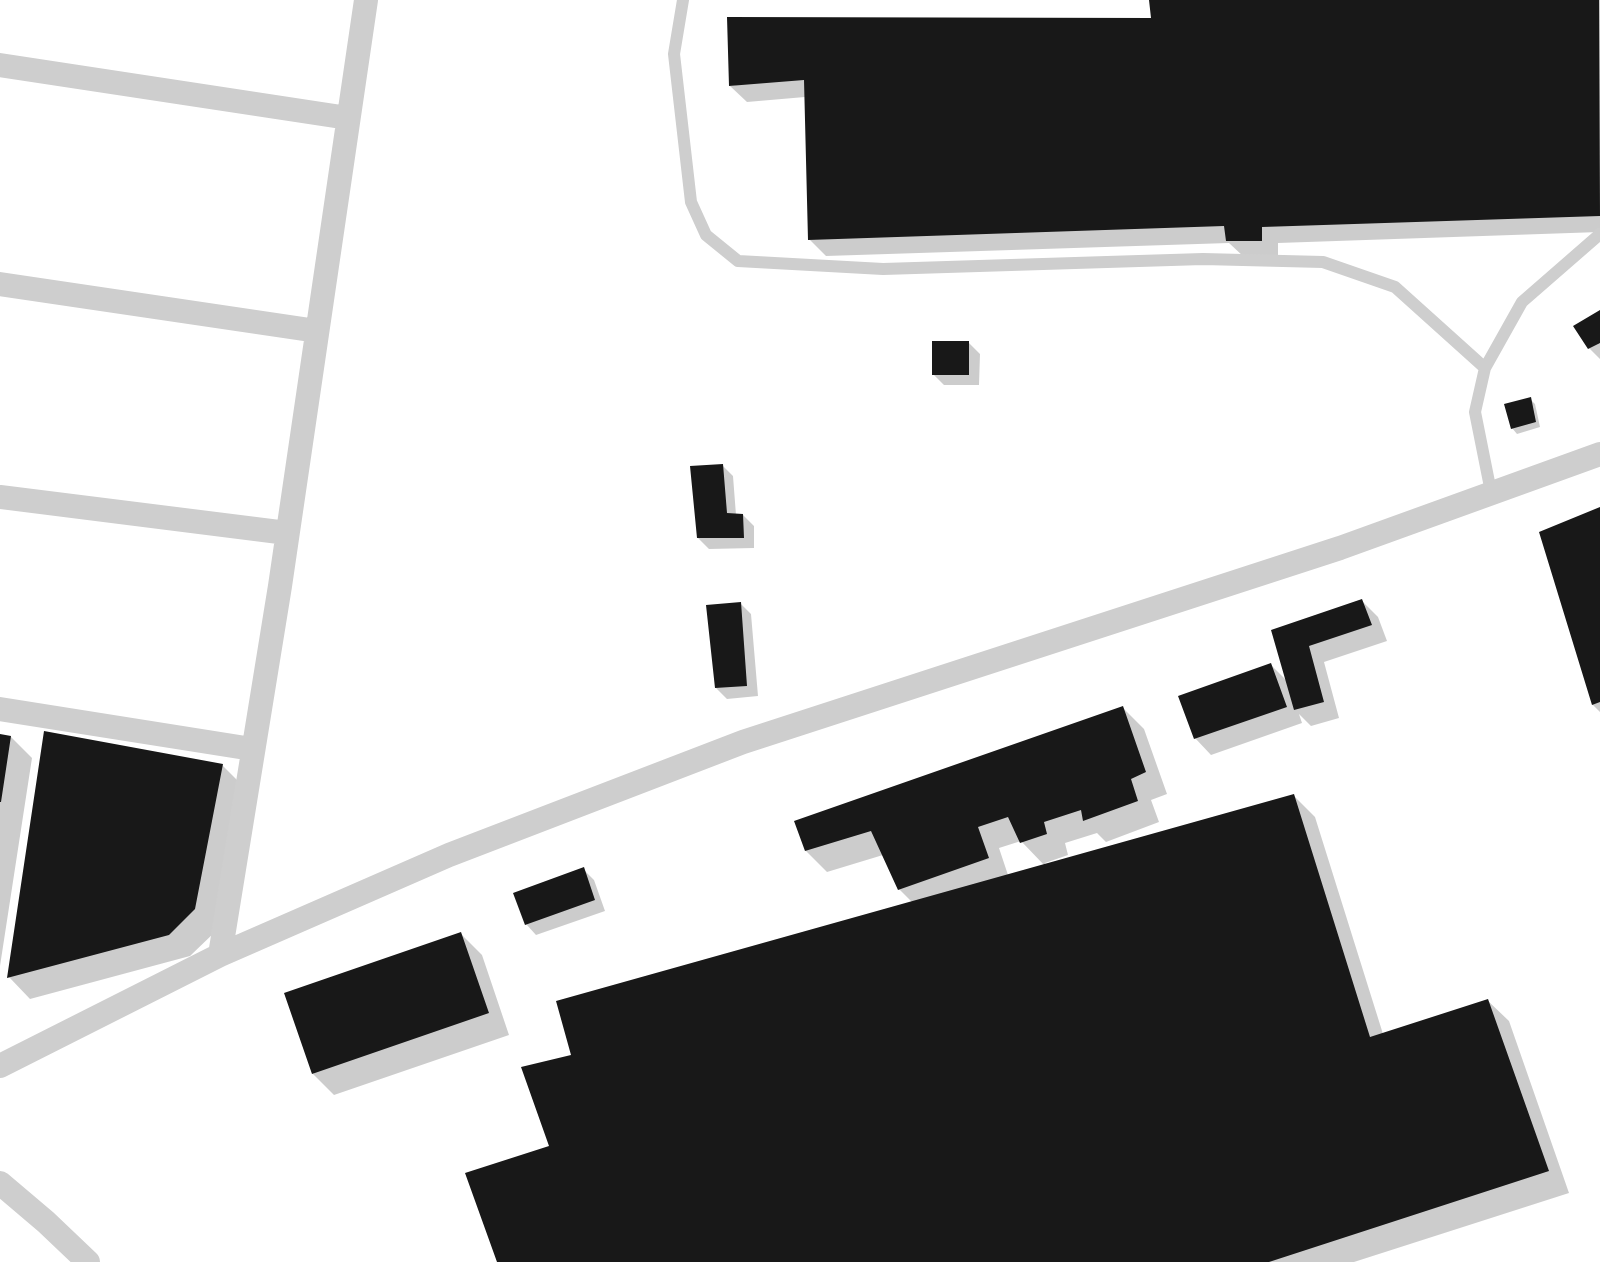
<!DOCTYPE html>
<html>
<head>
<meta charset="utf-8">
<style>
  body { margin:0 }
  canvas { display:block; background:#fff }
</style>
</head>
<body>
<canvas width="1600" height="1262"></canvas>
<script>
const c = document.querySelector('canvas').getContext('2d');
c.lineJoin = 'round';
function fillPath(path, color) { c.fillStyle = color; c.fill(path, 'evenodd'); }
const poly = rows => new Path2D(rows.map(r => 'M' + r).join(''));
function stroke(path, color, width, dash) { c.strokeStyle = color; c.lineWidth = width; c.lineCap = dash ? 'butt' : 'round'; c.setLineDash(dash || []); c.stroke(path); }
const shadow = poly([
  [1151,0,1600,0,1600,232,1278,243,1278,257,1244,257,1229,243,826,256,810,240,805,97,747,102,730,86,1152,20],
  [1600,312,1600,359,1589,348],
  [969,343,980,354,979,385,944,385,933,374],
  [1530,399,1535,404,1540,427,1517,434,1512,428],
  [722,465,733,476,736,515,743,515,754,526,754,548,709,549,698,538],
  [1600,508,1600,712,1593,705],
  [1361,600,1378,617,1387,641,1324,662,1339,718,1311,726,1299,714,1302,723,1211,755,1195,738,1270,664,1287,681,1273,630],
  [740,603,751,614,758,696,727,699,716,688],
  [1123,708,1144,729,1167,794,1151,800,1159,822,1106,842,1097,833,1065,843,1068,855,1045,863,1046,865,1293,795,1315,817,1383,1034,1487,1000,1509,1021,1569,1193,1354,1262,498,1262,550,1147,572,1056,912,902,899,889,883,855,827,872,806,851,796,821],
  [1021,841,1044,865,1008,875,999,848],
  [0,735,11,737,32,758,0,966],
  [222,765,243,786,216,931,190,956,30,999,9,977],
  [583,869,594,880,605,911,536,935,526,924],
  [460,933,482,955,509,1035,334,1095,313,1074]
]);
const building = poly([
  [1149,0,1599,0,1600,216,1262,227,1262,241,1226,241,1224,226,808,240,804,80,729,86,727,17,1151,18],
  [1600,310,1600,343,1588,349,1573,326],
  [932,341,969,341,969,375,932,375],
  [1531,397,1536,422,1511,429,1504,404],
  [723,464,727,513,743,514,744,538,697,538,690,466],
  [1600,507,1600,702,1592,705,1539,532],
  [1362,599,1372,625,1309,646,1324,702,1294,710,1271,630],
  [741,602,747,686,715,688,706,605],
  [1271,663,1287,707,1194,739,1178,696],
  [1123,706,1146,772,1131,779,1138,801,1083,821,1081,810,1044,822,1047,834,1020,843,1008,817,978,827,989,858,898,890,871,831,805,851,794,821],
  [44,731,223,764,195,909,169,935,7,978],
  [0,734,11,736,1,802,0,802],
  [1294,794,1370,1037,1488,999,1549,1171,1269,1262,497,1262,465,1173,549,1146,521,1067,571,1055,556,1001],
  [584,867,595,900,525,925,513,893],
  [461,932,489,1013,312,1074,284,993]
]);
const service = poly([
  [683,0,674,54,691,202,706,235,738,261,883,269,1203,259,1323,262,1395,287,1485,368],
  [1491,492,1475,412,1485,368,1522,302,1600,234]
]);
const minor = poly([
  [0,65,348,118],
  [0,284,317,331],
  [0,497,287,533],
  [0,709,252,749],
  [220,955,280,586,366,0],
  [0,1066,220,955,449,855,743,742,1340,548,1600,454],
  [0,1183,46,1222,88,1262]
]);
fillPath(shadow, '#0003');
fillPath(building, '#181818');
stroke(service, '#cecece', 12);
stroke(minor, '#cecece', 24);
</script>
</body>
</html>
